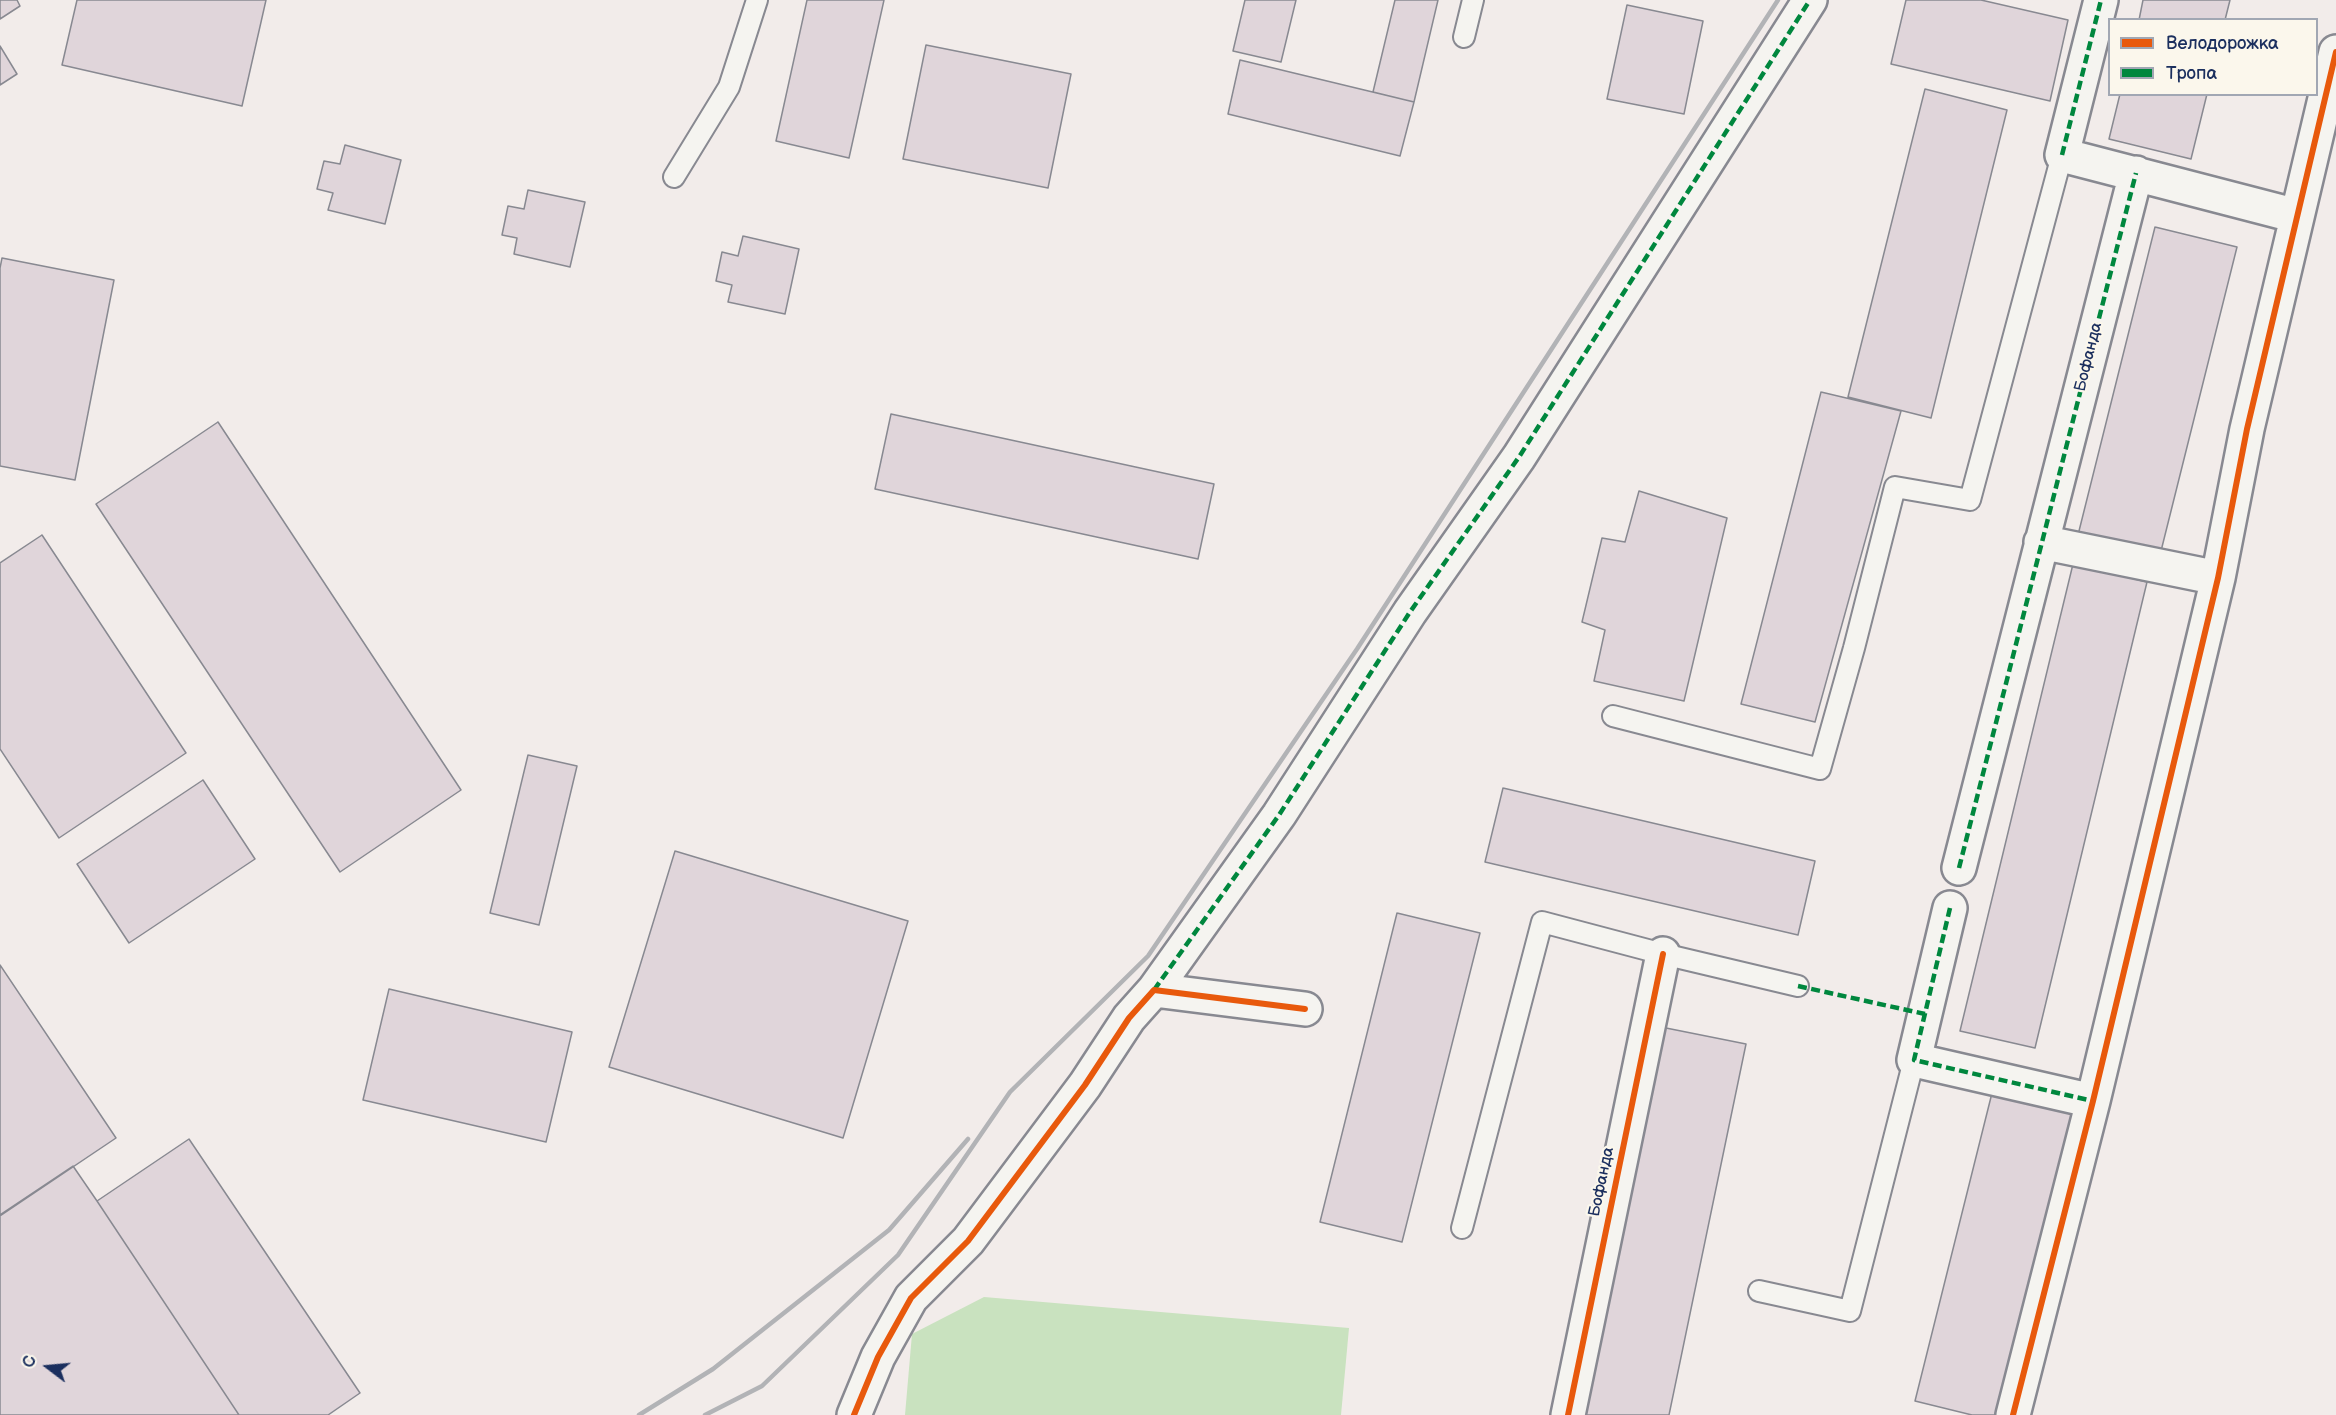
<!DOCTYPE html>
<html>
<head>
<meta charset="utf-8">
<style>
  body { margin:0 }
  #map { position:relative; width:2336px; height:1415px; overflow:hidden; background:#f2ecea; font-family:"Balsamiq Sans",sans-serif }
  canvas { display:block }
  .legend { position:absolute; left:2108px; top:18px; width:210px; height:78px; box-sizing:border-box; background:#fbf7ec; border:2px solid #a1a7b3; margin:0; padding:8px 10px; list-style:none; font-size:18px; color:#1b2f5e }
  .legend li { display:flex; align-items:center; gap:12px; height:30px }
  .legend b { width:30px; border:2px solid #a1a7b3 }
  .north { position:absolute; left:18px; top:1337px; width:60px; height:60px; -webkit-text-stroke:4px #fbf7ec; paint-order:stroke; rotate:286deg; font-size:16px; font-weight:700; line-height:24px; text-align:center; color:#1b2f5e }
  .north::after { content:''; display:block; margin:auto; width:21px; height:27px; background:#1b2f5e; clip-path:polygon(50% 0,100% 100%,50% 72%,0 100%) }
</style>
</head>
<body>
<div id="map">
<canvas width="2336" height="1415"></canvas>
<ul class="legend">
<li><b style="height:8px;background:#e8590c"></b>Велодорожка</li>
<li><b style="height:8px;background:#00873e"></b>Тропа</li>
</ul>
<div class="north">С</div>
</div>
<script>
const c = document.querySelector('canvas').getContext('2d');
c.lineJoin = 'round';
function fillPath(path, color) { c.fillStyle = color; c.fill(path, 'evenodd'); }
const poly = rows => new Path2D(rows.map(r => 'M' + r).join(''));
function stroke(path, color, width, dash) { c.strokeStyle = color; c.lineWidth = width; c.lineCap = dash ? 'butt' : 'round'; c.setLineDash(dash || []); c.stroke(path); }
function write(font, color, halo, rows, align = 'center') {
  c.font = font + ' "Balsamiq Sans",sans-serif'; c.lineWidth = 4.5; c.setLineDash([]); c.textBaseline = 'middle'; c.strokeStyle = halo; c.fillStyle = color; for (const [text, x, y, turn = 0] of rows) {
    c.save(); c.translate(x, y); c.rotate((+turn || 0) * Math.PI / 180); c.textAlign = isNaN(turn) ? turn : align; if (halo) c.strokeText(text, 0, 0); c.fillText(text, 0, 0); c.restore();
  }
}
const green = poly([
  [984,1297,1349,1328,1341,1415,905,1415,912,1334]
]);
const building = poly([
  [0,0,17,0,20,6,0,19,0,0],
  [77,0,266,0,242,106,62,65,77,0],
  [807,0,884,0,849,158,776,141,807,0],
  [1245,0,1296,0,1281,62,1233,51,1245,0],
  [1395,0,1438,0,1414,102,1373,92,1395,0],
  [1906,0,1981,0,2068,20,2050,101,1891,64,1906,0],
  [2143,0,2230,0,2225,20,2139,20,2143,0],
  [1627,5,1703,21,1684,114,1607,99,1627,5],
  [926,45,1071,74,1048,188,903,159,926,45],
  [0,46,17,74,0,85,0,46],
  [1240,60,1414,102,1400,156,1228,114,1240,60],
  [1925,89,2007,110,1931,418,1848,397,1925,89],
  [2120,94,2207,94,2191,159,2109,139,2120,94],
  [345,145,401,160,385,224,328,210,333,193,317,189,324,161,340,164,345,145],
  [528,190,585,202,570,267,514,254,517,238,502,235,508,206,524,209,528,190],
  [2155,227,2237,247,2160,555,2078,535,2155,227],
  [743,236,799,249,785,314,728,302,732,285,716,281,722,252,738,256,743,236],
  [2,258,114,280,75,480,0,466,0,268,2,258],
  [1821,392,1901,411,1815,722,1741,704,1821,392],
  [891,414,1214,484,1198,559,875,489,891,414],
  [218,422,461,790,340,872,96,504,218,422],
  [1639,491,1727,518,1684,701,1594,681,1605,630,1582,622,1602,538,1625,542,1639,491],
  [42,535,186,753,59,838,0,749,0,563,42,535],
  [2073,564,2147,582,2035,1048,1960,1031,2073,564],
  [528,755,577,766,539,925,490,913,528,755],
  [203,780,255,859,129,943,77,864,203,780],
  [1503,788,1815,861,1798,935,1485,862,1503,788],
  [675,851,908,921,843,1138,609,1067,675,851],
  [1397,913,1480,933,1402,1242,1320,1222,1397,913],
  [0,965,116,1138,0,1216,0,965],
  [389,989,572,1032,546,1142,363,1100,389,989],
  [1661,1027,1746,1044,1669,1415,1581,1415,1661,1027],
  [1992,1093,2075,1113,1999,1415,1972,1415,1915,1401,1992,1093],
  [189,1139,360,1393,328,1415,239,1415,97,1201,189,1139],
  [73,1166,97,1201,239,1415,0,1415,0,1215,73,1166]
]);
const lane = poly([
  [1464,37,1473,0],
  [674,177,729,87,757,0],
  [1613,716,1820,769,1854,648,1895,487,1970,500,2062,155],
  [1462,1228,1542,922,1663,954,1798,986],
  [1759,1291,1850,1311,1914,1060]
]);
const street = poly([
  [2101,0,2062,155,2297,216],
  [2041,542,2218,578],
  [1959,868,2136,173],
  [1950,908,1914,1060,2093,1101],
  [1154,990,1279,815,1410,612,1519,457,1810,0],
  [854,1415,878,1357,911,1298,968,1241,1085,1085,1129,1018,1154,990,1305,1009],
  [1568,1415,1663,954],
  [2013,1415,2093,1101,2218,578,2247,429,2336,52]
]);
const rail = poly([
  [639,1415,713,1369,889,1230,968,1139],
  [705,1415,762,1386,898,1255,1010,1092,1148,956,1357,649,1778,0]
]);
const quiet = poly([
  [2062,155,2101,0],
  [1959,868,2136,173],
  [1950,908,1914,1060,2093,1101],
  [1798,986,1925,1014],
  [1154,990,1279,815,1410,612,1519,457,1810,0]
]);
const cycleway = poly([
  [854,1415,878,1357,911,1298,968,1241,1085,1085,1129,1018,1154,990,1305,1009],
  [1568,1415,1663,954],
  [2013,1415,2093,1101,2218,578,2247,429,2336,52]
]);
const streetNames = [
  ["Бофанда",2089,357,-76],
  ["Бофанда",1602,1182,-78]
];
fillPath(green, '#c9e2bf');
fillPath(building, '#e0d5da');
stroke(building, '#888991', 1.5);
stroke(lane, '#888991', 24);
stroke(street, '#888991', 38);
stroke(lane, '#f5f4f0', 20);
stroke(street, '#f5f4f0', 33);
stroke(rail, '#b2b3b6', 4.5);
stroke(quiet, '#00873e', 4.5, [9, 4.5]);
stroke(cycleway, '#e8590c', 6);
write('16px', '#1b2f5e', '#fbf7ec', streetNames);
</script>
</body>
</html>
